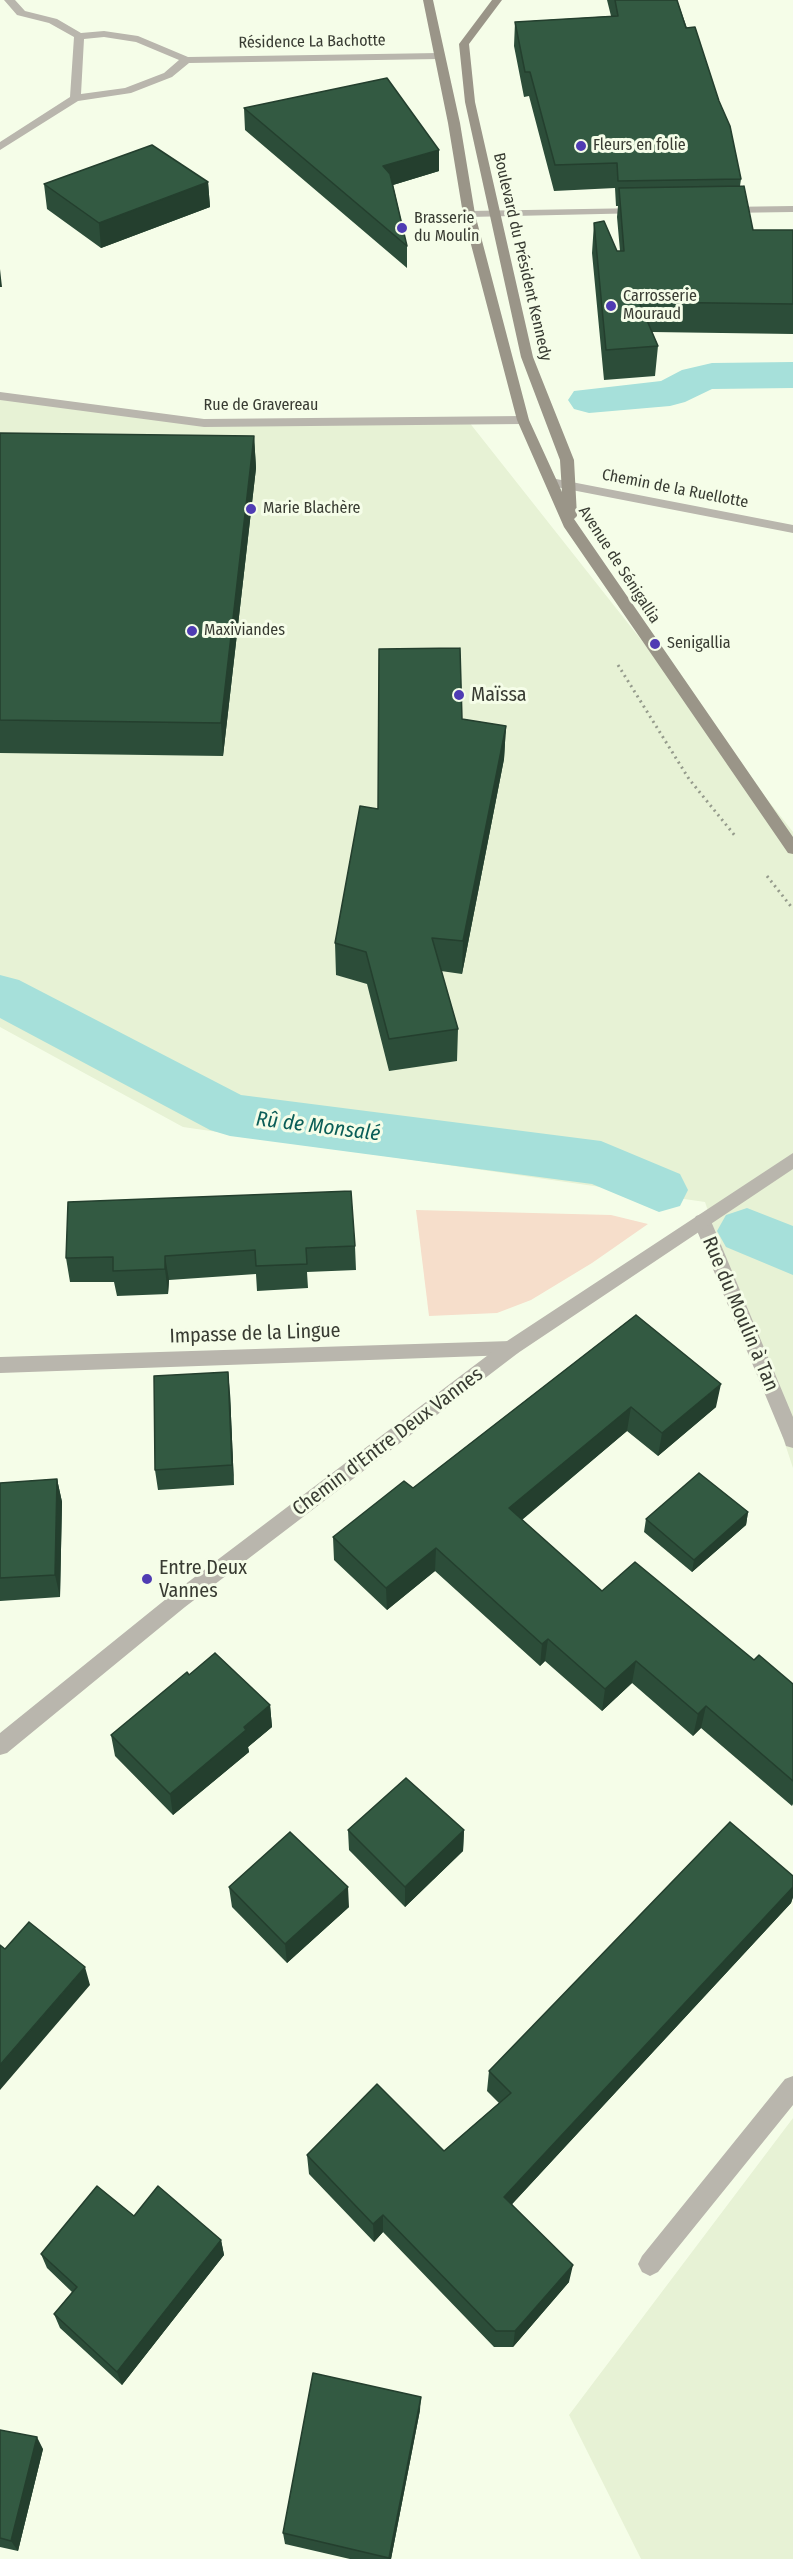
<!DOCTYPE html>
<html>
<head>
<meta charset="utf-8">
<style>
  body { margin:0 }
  canvas { display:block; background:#f5fde8 }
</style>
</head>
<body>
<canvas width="793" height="2559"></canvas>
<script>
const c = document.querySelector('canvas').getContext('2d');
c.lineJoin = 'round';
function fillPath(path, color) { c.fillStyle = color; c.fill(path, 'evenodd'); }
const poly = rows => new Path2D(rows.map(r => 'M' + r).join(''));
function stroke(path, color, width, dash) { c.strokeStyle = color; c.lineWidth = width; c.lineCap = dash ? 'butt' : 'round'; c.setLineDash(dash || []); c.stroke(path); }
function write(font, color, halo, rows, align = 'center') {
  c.font = font + ' "Fira Sans Condensed",sans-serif'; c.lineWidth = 6; c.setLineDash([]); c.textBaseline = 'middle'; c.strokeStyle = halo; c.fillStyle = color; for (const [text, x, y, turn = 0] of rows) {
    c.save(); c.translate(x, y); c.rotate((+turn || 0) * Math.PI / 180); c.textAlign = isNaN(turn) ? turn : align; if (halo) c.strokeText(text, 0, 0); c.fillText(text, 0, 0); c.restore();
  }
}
const built = poly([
  [0,398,185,423,465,417,793,832,793,1468,705,1202,183,1127,0,1027],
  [793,2118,793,2559,641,2559,569,2415]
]);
const green = poly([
  [416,1210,611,1215,648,1224,592,1263,531,1300,497,1313,429,1316]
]);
const canal = poly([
  [793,362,793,388,712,389,685,402,670,406,589,413,574,409,568,400,574,391,661,381,682,370,712,363,793,362],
  [0,975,19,980,241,1095,601,1141,680,1174,688,1190,680,1206,659,1212,592,1184,230,1136,210,1130,0,1018,0,975],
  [747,1208,793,1226,793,1275,726,1247,717,1231,726,1215,747,1208]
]);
const path = poly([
  [618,665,689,779,736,837],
  [767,876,793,909]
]);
const lane = poly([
  [4,0,15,0,25,11,57,19,81,33,104,31,138,36,188,57,439,53,444,56,439,59,189,63,172,77,131,93,78,101,0,150,0,142,70,97,74,37,49,23,17,15,4,0],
  [104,37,136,42,179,60,164,73,125,88,81,94,84,39,104,37],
  [793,206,793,212,726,213,720,210,726,207,793,206],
  [641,208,647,211,645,213,469,217,463,214,469,211,641,208],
  [551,478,793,525,793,533,546,485,546,479,551,478],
  [702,1214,708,1216,711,1221,793,1417,793,1448,786,1446,784,1440,693,1221,696,1216,702,1214],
  [511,1341,518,1343,520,1348,518,1353,511,1355,0,1373,0,1357,511,1341],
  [793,2076,793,2105,658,2272,650,2276,642,2272,638,2264,642,2256,785,2079,793,2076]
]);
const street = poly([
  [0,392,204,419,523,416,529,420,523,424,204,427,0,400,0,392],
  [793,1153,793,1169,518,1353,185,1607,7,1753,0,1755,0,1733,171,1595,504,1343,793,1153]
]);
const secondary = poly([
  [423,0,433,0,460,123,475,214,529,420,562,492,560,460,521,357,465,102,459,44,492,0,502,0,469,44,475,102,533,357,574,460,577,516,574,519,793,837,793,854,788,853,564,527,517,420,463,214,448,123,423,0]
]);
const wall = poly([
  [607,0,677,0,741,179,740,186,753,230,793,230,793,334,652,332,658,346,655,376,604,380,592,253,594,223,617,251,620,251,617,217,618,206,616,206,615,188,554,191,529,96,524,97,514,46,515,22,611,16],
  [244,108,439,150,439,171,393,185,407,246,407,268,245,130],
  [208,182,210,207,101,248,47,209,44,184],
  [0,433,254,436,256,468,223,756,0,753],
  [462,719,506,726,504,759,462,974,441,971,458,1029,457,1061,389,1071,367,984,336,975,335,943,378,809],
  [355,1246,356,1270,307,1272,308,1288,257,1291,256,1274,169,1280,168,1294,117,1296,114,1282,70,1282,66,1258],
  [636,1315,716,1407,658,1456,627,1431,522,1520,602,1591,754,1660,793,1684,793,1804,792,1806,701,1728,693,1736,632,1683,602,1711,545,1661,540,1666,435,1571,387,1610,334,1560,333,1537,413,1488],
  [230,1393,234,1485,158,1490,155,1470],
  [57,1479,62,1502,60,1597,0,1601,0,1483],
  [748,1512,746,1525,692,1572,644,1532,646,1519],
  [189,1675,270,1705,272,1727,248,1747,249,1752,173,1815,115,1756,111,1735],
  [348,1830,464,1830,463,1851,405,1907,349,1850],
  [793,1876,793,1897,791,1903,512,2204,569,2282,513,2347,494,2347,383,2232,374,2242,309,2174,307,2155,444,2151,499,2103,487,2091,489,2071],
  [229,1887,349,1907,287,1963,232,1907],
  [134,2216,221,2240,224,2255,122,2385,60,2328,54,2314,72,2292,47,2268,41,2254],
  [420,2410,391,2559,350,2559,285,2544,283,2533],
  [0,2430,43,2449,18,2551,0,2547]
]);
const shadedWall = poly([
  [439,150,439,171,383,188,383,166],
  [208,182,210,207,101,248,99,223],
  [0,269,2,287,0,287],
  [254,436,256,468,223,756,221,723],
  [506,726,504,759,462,974,463,941],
  [165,1256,169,1280,168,1294,165,1269],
  [228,1372,230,1393,234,1485,232,1465],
  [721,1384,716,1407,658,1456,662,1433],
  [631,1407,627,1431,507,1532,509,1508],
  [57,1479,62,1502,60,1597,55,1575],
  [748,1512,746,1525,692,1572,694,1560],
  [436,1548,435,1571,387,1610,386,1588],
  [548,1639,545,1661,540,1666,542,1644],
  [636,1661,632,1683,602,1711,605,1689],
  [270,1705,272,1727,248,1747,249,1752,173,1815,170,1794,244,1727],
  [706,1706,701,1728,693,1736,698,1714],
  [464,1830,463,1851,405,1907,405,1887],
  [348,1887,349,1907,287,1963,285,1944],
  [793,1887,793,1897,791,1903,502,2215,504,2197],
  [85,1967,90,1985,0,2090,0,2065],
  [383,2215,383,2232,374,2242,373,2224],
  [221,2240,224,2255,122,2385,117,2372],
  [573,2265,569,2282,513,2347,515,2331],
  [421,2397,420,2410,391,2559,389,2559],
  [37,2437,43,2449,18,2551,11,2541]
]);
const building = poly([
  [615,0,677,0,686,28,695,27,719,101,730,126,741,179,618,181,617,163,555,165,530,72,525,72,515,22,618,16,615,0],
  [387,78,439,150,383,166,390,174,407,246,244,108,387,78],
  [152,145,208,182,99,223,44,184,152,145],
  [744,186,753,230,793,230,793,304,639,302,658,346,606,350,594,223,604,221,617,251,624,251,619,188,744,186],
  [0,433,254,436,221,723,0,720,0,433],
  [460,648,462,719,506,726,463,941,432,938,458,1029,389,1039,366,952,335,943,360,806,378,809,379,649,460,648],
  [351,1191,355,1246,306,1248,307,1264,256,1266,255,1250,165,1256,165,1269,113,1271,113,1257,66,1258,68,1202,351,1191],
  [636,1315,721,1384,662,1433,631,1407,509,1508,602,1591,635,1562,754,1660,759,1655,793,1684,793,1781,706,1706,698,1714,636,1661,605,1689,548,1639,542,1644,436,1548,386,1588,333,1537,404,1481,413,1488,636,1315],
  [228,1372,232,1465,155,1470,154,1376,228,1372],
  [699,1473,748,1512,694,1560,646,1519,699,1473],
  [57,1479,55,1575,0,1578,0,1483,57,1479],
  [215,1653,270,1705,244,1727,246,1730,170,1794,111,1735,187,1672,189,1675,215,1653],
  [406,1778,464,1830,405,1887,348,1830,406,1778],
  [730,1822,793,1876,793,1887,504,2197,573,2265,515,2331,496,2331,383,2215,373,2224,307,2155,377,2084,444,2151,511,2093,489,2071,730,1822],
  [290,1832,348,1887,285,1944,229,1887,290,1832],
  [29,1922,85,1967,0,2065,0,1945,5,1949,29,1922],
  [97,2186,134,2216,158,2186,221,2240,117,2372,54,2314,77,2287,41,2254,97,2186],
  [313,2373,421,2397,389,2558,283,2533,313,2373],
  [0,2430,37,2437,11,2541,0,2538,0,2430]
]);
const markers = [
  [581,146,6,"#4f3cb3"],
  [402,228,6,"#4f3cb3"],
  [611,306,6,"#4f3cb3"],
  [251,509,6,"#4f3cb3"],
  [192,631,6,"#4f3cb3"],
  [655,644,6,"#4f3cb3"],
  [459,695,6,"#4f3cb3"],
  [147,1579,6,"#4f3cb3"]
];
const farStreetnames = [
  ["Résidence La Bachotte",312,42,-1],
  ["Boulevard du Président Kennedy",522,257,77],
  ["Rue de Gravereau",261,406],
  ["Chemin de la Ruellotte",675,489,11],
  ["Avenue de Sénigallia",619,565,57]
];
const farPoinames = [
  ["Fleurs en folie",593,146],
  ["Brasserie",414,219],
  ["du Moulin",414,237],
  ["Carrosserie",623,297],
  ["Mouraud",623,315],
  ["Marie Blachère",263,509],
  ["Maxiviandes",204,631],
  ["Senigallia",667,644]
];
const poiNames = [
  ["Maïssa",471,695],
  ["Entre Deux",159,1568],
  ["Vannes",159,1591]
];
const streetNames = [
  ["Rue du Moulin à Tan",740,1314,67],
  ["Impasse de la Lingue",255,1334,-2],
  ["Chemin d'Entre Deux Vannes",388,1442,-37]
];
const waterNames = [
  ["Rû de Monsalé",318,1127,7]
];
fillPath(built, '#e7f2d5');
fillPath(green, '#f6decb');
fillPath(canal, '#a6e0da');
stroke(path, '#959b8c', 3, [2, 4]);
fillPath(lane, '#b9b6ad');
fillPath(street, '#b9b6ad');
fillPath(secondary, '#9a9588');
fillPath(wall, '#2c4d39');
fillPath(shadedWall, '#243f2e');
fillPath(building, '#335a42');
stroke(building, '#243f2e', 1.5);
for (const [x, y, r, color] of markers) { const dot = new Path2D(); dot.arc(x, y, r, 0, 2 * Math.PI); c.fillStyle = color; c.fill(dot); stroke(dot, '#f5fde8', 2); }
write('16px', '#383b32', '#f5fde8', farStreetnames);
write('16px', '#383b32', '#f5fde8', farPoinames, 'left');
write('20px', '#383b32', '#f5fde8', poiNames, 'left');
write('20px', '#383b32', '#f5fde8', streetNames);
write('italic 21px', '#0a5d57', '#f5fde8', waterNames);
</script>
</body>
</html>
